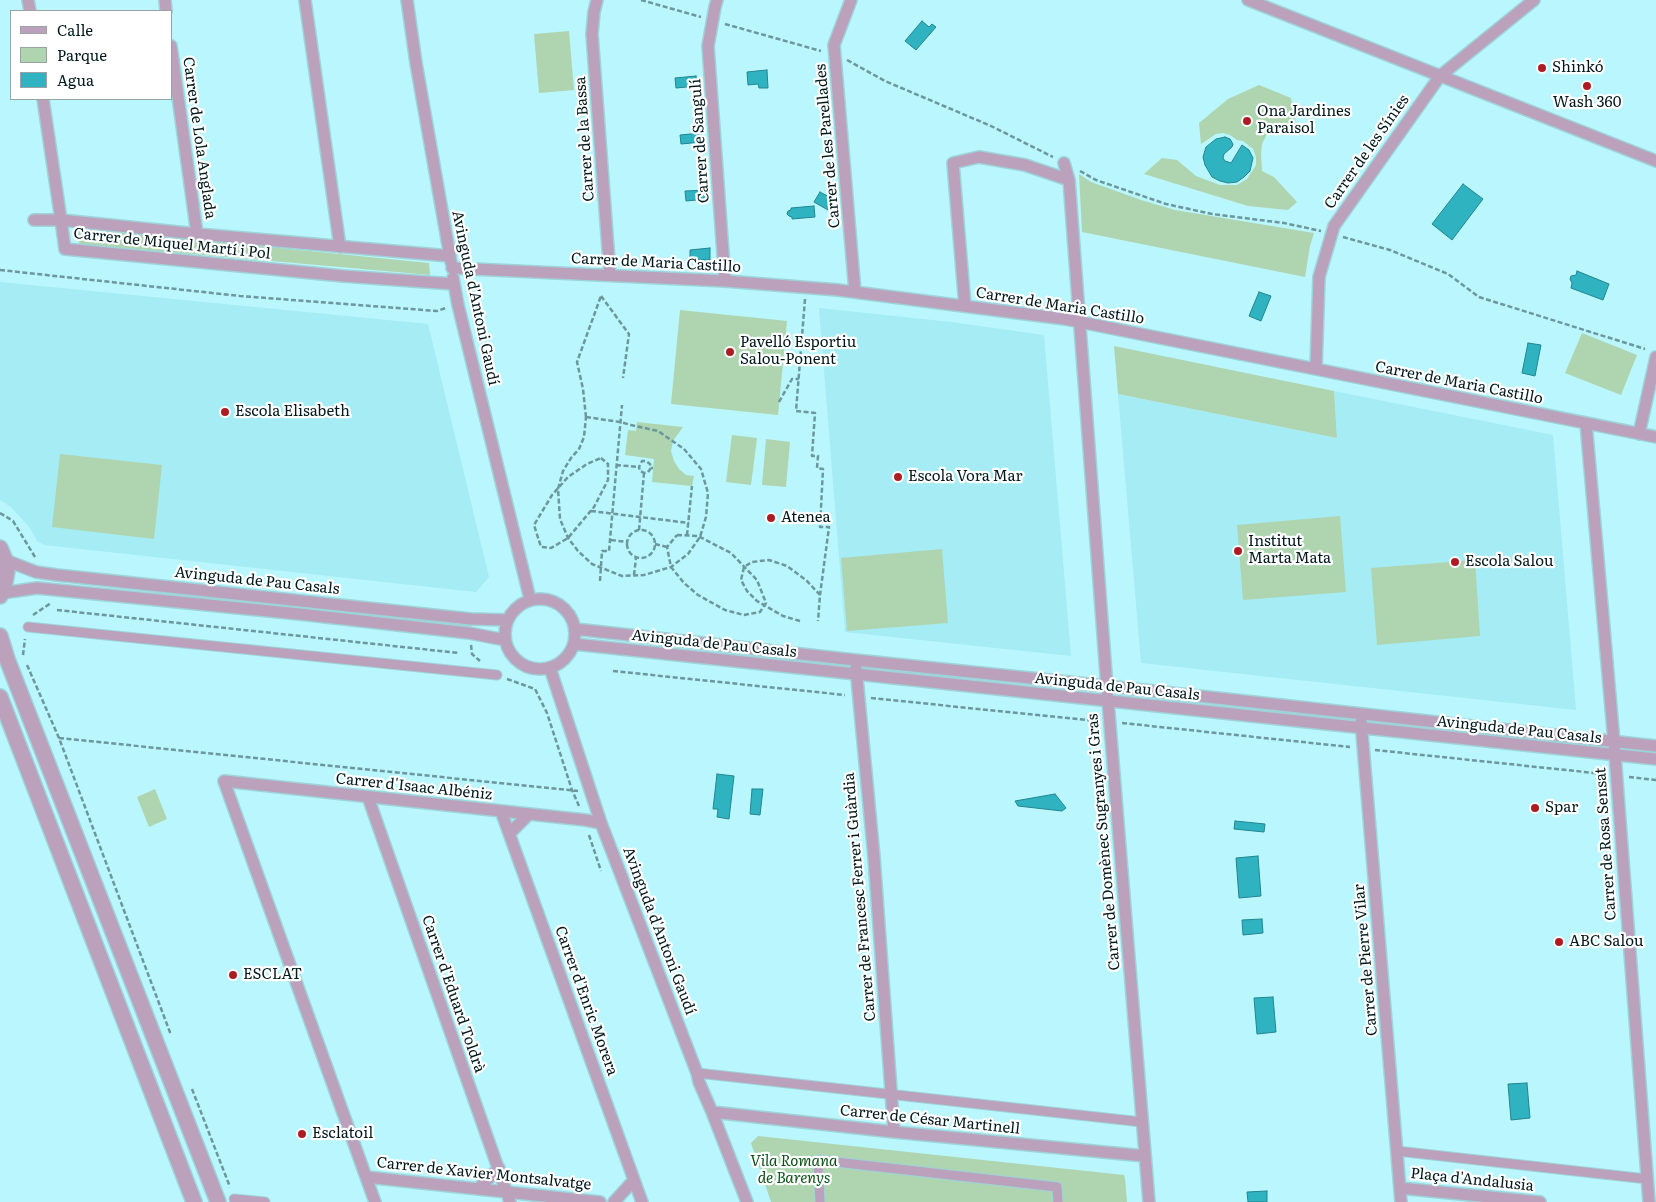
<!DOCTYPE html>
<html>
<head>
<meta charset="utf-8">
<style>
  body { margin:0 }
  #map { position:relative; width:1656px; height:1202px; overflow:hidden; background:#baf6fd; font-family:Literata,serif }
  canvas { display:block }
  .legend { position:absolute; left:10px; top:10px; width:162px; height:90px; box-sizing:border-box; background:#fff; border:1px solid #9aa3a4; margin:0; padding:6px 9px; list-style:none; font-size:15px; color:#02191c }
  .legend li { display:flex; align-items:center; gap:10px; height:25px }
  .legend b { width:25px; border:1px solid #9aa3a4 }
</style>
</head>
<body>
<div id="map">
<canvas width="1656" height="1202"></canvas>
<ul class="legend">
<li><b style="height:6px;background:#bba1bc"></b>Calle</li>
<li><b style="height:14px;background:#aed5af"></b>Parque</li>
<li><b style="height:14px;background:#2fb3c1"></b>Agua</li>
</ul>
</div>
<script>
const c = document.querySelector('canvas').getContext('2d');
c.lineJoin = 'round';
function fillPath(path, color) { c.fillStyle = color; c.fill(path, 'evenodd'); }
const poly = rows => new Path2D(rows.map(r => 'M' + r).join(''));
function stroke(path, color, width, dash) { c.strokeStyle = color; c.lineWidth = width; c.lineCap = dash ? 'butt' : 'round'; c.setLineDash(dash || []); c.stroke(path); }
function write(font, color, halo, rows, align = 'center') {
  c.font = font + ' Literata,serif'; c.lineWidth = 4.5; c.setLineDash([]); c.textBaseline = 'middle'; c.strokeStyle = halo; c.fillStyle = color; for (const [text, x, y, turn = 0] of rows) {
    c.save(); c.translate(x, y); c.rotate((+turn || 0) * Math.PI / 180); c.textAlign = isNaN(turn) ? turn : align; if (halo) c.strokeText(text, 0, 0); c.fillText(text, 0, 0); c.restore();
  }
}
const built = poly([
  [0,282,428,324,489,577,476,592,44,545,37,541,30,528,11,507,0,500],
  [819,308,951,322,1044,335,1071,656,845,632],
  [1334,391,1553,435,1576,710,1141,663,1118,394,1337,438]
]);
const green = poly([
  [569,31,574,90,539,93,534,34],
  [1259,85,1291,98,1296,126,1290,134,1269,130,1262,144,1261,154,1262,171,1274,177,1297,202,1288,210,1248,206,1144,174,1162,158,1177,160,1196,176,1220,185,1237,185,1247,179,1256,165,1256,157,1253,149,1243,141,1237,140,1230,135,1223,133,1216,134,1201,144,1199,123,1228,99],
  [1079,174,1091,182,1141,200,1175,210,1314,233,1310,246,1305,277,1082,232],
  [89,229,429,263,430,275,80,244,75,236,78,231],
  [680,310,787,321,778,415,671,404],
  [1582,333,1637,355,1621,395,1565,373],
  [1114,346,1334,391,1337,438,1118,394],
  [637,422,683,427,673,441,671,451,674,461,679,469,686,475,694,476,692,486,652,482,654,459,625,455,628,430,636,431],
  [732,435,757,438,751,485,726,482],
  [766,439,790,442,786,487,762,485],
  [60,454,162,465,154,539,52,527],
  [1340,516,1346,592,1243,600,1237,525],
  [942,549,948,623,847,631,841,558],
  [1475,560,1480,636,1377,645,1371,568],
  [155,789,167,819,149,827,137,797],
  [758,1136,1124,1175,1125,1178,1127,1202,771,1202,751,1143]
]);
const water = poly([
  [922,21,929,27,932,24,936,27,916,50,905,41,922,21],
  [767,70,768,88,759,88,758,84,748,85,747,72,767,70],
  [696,76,697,86,676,88,675,78,696,76],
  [701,133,702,142,681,144,680,135,701,133],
  [1225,137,1230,139,1233,144,1232,147,1224,154,1223,158,1225,161,1231,163,1242,145,1249,150,1253,158,1250,171,1244,177,1237,182,1228,183,1220,181,1212,177,1205,165,1203,157,1206,147,1216,139,1225,137],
  [1463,184,1483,199,1452,240,1432,224,1463,184],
  [706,190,707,199,686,201,685,191,706,190],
  [820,192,835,200,828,210,814,202,820,192],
  [814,206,815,217,792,219,792,217,789,216,787,214,788,211,791,210,791,208,814,206],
  [710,248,710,260,690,259,690,250,710,248],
  [1577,271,1609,284,1603,300,1571,288,1572,283,1570,279,1571,276,1576,275,1577,271],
  [1259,292,1271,296,1261,321,1249,316,1259,292],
  [1528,343,1541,345,1535,376,1522,373,1528,343],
  [717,774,734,776,729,819,717,817,718,809,713,809,717,774],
  [752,789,763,789,760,815,750,814,752,789],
  [1055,794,1066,808,1062,811,1018,806,1015,801,1055,794],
  [1235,821,1265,824,1264,832,1234,829,1235,821],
  [1258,856,1261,896,1239,898,1236,858,1258,856],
  [1262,919,1263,933,1243,935,1242,920,1262,919],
  [1273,997,1276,1032,1257,1034,1254,998,1273,997],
  [1527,1083,1530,1118,1511,1120,1508,1084,1527,1083],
  [1267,1191,1267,1202,1248,1202,1247,1192,1267,1191]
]);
const path = poly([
  [641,0,701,17],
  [725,24,821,51],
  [847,60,885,81,991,126,1053,157],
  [1080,171,1096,180,1166,204,1212,214,1284,223,1321,231],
  [1343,237,1390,250,1448,274,1479,297,1645,349],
  [0,270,240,296,437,311,446,308],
  [601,296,629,334,623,378],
  [805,299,796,411,815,413,812,456,818,456,817,468,823,469,820,527,829,527,820,595],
  [779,402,792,379,799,379],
  [586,417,620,422,631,425,658,431,684,449,701,469,708,493,706,517,700,537,688,554,671,567,644,575,622,576,592,564,578,551,568,538,560,519,558,489,563,471,571,458,579,449,584,437,586,417],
  [586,417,583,389,577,362,601,296],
  [601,458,608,464,608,480,594,507,568,538,551,548,541,547,534,525,552,495,568,477,587,464,601,458],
  [616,465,639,467],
  [651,468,648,472,644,473,640,471,639,467,642,461,646,461,650,464,651,468,653,468],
  [591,511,689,523],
  [0,513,13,521,35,557],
  [639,530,644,473],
  '627 544a14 14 0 1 1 28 0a14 14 0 1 1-28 0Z',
  [677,535,698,536,731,553,757,580,766,603,760,612,744,615,725,610,698,595,684,583,671,567,667,547,677,535],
  [687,535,692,486],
  [611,540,627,542],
  [655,544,667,547],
  [634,575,636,558],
  [600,581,602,551,609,551,622,405],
  [57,610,459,653],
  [33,615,51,603],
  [800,621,783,616,757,601,747,591,741,580,744,567,752,562,769,560,787,566,806,580,820,595,818,621],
  [471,645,472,654,480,661],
  [23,655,25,639],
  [27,665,59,738,171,1035],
  [613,671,845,695],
  [507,679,535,689,547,713,572,790,579,806],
  [871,698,1096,721],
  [1122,723,1350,747],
  [59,738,578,791],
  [1375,750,1604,774],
  [1629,777,1656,780],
  [589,835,601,871],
  [192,1089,230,1187]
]);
const pedestrian = poly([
  [28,627,497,675],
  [697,1073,1142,1122],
  [1397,1151,1647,1179],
  [234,1199,265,1202],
  [820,1202,818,1160,1057,1187,1058,1202]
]);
const minor = poly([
  [28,0,30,11],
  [165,0,166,11],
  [305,0,340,247],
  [407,0,416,63,451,262],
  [597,0,594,12,592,34,610,275],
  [717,0,715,7,708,46,725,281],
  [851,0,834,45,855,292],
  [1248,0,1656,161],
  [171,46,197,234],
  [1064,163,1069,180],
  [34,220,61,220,43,99],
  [450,256,197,234,61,220,65,249,343,276,454,284],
  [452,268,725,281,838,290,1065,319,1656,437],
  [453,278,458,305,530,599],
  [965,306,953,163,979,157,1025,165,1069,180,1108,701,1149,1202],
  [1316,369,1319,277,1334,226,1440,76,1534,0],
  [1586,423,1614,742,1649,1202],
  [1639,434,1656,357],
  [5,560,36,572,57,575,471,619,507,620],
  [2,593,37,588,299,614,469,633,505,640],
  '505 634a35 35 0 1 1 70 0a35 35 0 1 1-70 0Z',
  [575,629,855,660,1107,686,1656,746],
  [574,644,1656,759],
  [550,668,601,823,697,1073,699,1082,712,1112,747,1202],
  [856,668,874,857,894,1132],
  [1361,721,1401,1202],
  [368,797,510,1202],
  [501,811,642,1202],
  [510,833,529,814],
  [712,1112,894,1132,1145,1156],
  [366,1177,600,1202],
  [1400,1188,1540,1202],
  [478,1189,499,1168],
  [375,1202,224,781,585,820,601,823],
  [614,1202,634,1180]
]);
const tertiary = poly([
  [0,548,5,560,7,571,4,588,0,596],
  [0,636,7,659,218,1202],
  [0,697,194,1202]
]);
const markers = [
  [1542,68,5,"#ae1c23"],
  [1587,86,5,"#ae1c23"],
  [1247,121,5,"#ae1c23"],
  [730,352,5,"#ae1c23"],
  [225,412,5,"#ae1c23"],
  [898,477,5,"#ae1c23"],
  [771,518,5,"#ae1c23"],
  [1238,551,5,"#ae1c23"],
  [1455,562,5,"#ae1c23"],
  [1535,808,5,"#ae1c23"],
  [1559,942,5,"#ae1c23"],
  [233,975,5,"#ae1c23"],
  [302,1134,5,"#ae1c23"]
];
const poiNames = [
  ["Shinkó",1552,68],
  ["Wash 360",1587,103,"center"],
  ["Ona Jardines",1257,112],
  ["Paraisol",1257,129],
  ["Pavelló Esportiu",740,343],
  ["Salou-Ponent",740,360],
  ["Escola Elisabeth",235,412],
  ["Escola Vora Mar",908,477],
  ["Atenea",781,518],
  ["Institut",1248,542],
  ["Marta Mata",1248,559],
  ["Escola Salou",1465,562],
  ["Spar",1545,808],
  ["ABC Salou",1569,942],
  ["ESCLAT",243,975],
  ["Esclatoil",312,1134]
];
const streetNames = [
  ["Carrer de Lola Anglada",199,138,82],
  ["Carrer de la Bassa",585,139,-94],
  ["Carrer de Sangulí",700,141,-94],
  ["Carrer de les Parellades",828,146,-95],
  ["Carrer de les Sínies",1367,152,-55],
  ["Carrer de Miquel Martí i Pol",172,244,6],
  ["Carrer de Maria Castillo",656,263,3],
  ["Avinguda d'Antoni Gaudí",475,298,78],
  ["Carrer de Maria Castillo",1060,306,9],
  ["Carrer de Maria Castillo",1459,383,11],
  ["Avinguda de Pau Casals",257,581,6],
  ["Avinguda de Pau Casals",714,644,6],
  ["Avinguda de Pau Casals",1117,687,6],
  ["Avinguda de Pau Casals",1519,730,6],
  ["Carrer d'Isaac Albéniz",414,787,6],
  ["Carrer de Domènec Sugranyes i Gras",1104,842,-95],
  ["Carrer de Rosa Sensat",1606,844,-94],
  ["Carrer de Francesc Ferrer i Guàrdia",860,897,-95],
  ["Avinguda d'Antoni Gaudí",659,931,69],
  ["Carrer de Pierre Vilar",1366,960,-95],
  ["Carrer d'Eduard Toldrà",453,994,71],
  ["Carrer d'Enric Morera",586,1001,70],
  ["Carrer de César Martinell",930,1120,6],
  ["Carrer de Xavier Montsalvatge",484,1174,6],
  ["Plaça d'Andalusia",1472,1180,6]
];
const parkNames = [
  ["Vila Romana",794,1162],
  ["de Barenys",794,1179]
];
fillPath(built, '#a5ecf4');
fillPath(green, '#aed5af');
fillPath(water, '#2fb3c1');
stroke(water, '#228590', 1);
stroke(pedestrian, '#9dd3d9', 11);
stroke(minor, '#9dd3d9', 14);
stroke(tertiary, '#9dd3d9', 18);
stroke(path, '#6b979d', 2.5, [5, 2.5]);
stroke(pedestrian, '#bba1bc', 9);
stroke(minor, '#bba1bc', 11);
stroke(tertiary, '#bba1bc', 15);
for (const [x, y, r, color] of markers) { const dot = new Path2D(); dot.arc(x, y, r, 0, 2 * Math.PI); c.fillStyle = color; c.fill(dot); stroke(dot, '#fff', 2); }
write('15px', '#02191c', '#fff', poiNames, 'left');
write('15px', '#02191c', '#fff', streetNames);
write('italic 15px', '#095116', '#fff', parkNames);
</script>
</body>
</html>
